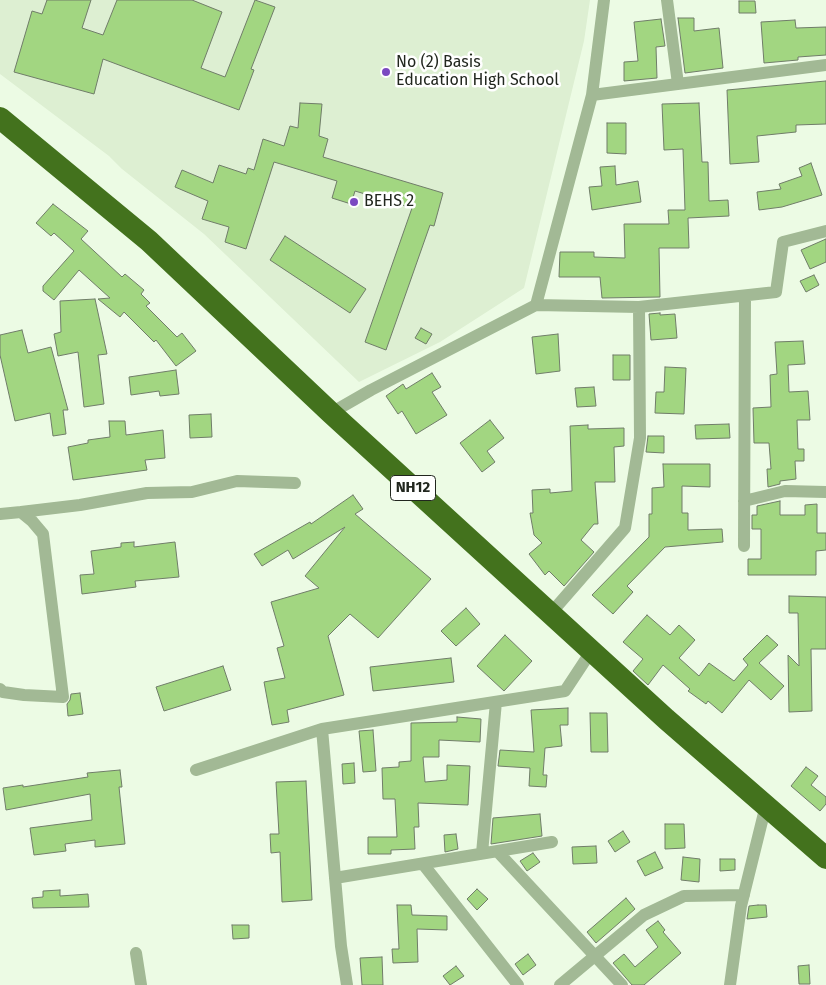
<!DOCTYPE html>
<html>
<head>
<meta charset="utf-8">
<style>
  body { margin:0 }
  canvas { display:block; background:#ecfbe4 }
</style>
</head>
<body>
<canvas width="826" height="985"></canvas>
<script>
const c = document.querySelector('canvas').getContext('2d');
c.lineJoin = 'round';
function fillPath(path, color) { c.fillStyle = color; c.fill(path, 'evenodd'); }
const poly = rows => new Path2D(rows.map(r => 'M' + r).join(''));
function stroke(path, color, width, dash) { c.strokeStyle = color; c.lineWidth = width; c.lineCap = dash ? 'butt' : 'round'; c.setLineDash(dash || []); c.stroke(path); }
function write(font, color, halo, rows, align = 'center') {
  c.font = font + ' "Fira Sans",sans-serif'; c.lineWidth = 5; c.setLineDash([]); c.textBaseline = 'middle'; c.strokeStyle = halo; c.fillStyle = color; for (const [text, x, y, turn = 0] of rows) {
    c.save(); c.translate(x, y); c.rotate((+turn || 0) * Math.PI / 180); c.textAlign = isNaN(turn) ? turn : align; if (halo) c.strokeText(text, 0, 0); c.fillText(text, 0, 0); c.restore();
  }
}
const built = poly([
  [0,0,590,0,584,41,524,288,440,342,359,382,204,234,122,169,109,156,0,74]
]);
const building = poly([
  [47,0,91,0,82,28,103,35,117,0,192,0,222,12,201,68,225,77,255,0,275,7,251,69,254,70,239,110,103,59,94,94,14,72,32,11,42,14,47,0],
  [739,1,755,1,756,13,739,13,739,1],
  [678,18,694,18,694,31,719,28,723,68,685,73,678,18],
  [661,19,665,46,656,47,657,78,624,81,624,62,638,61,634,22,661,19],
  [795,20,796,28,826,27,826,55,798,57,798,60,764,63,761,22,795,20],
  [826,81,826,124,796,125,796,132,757,136,759,162,730,164,727,90,826,81],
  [300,103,322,104,319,136,328,139,323,157,443,193,434,226,430,225,386,350,365,342,412,208,355,191,351,204,332,198,337,181,274,162,246,249,225,242,229,227,202,219,208,201,175,187,182,170,213,183,219,165,246,174,248,168,254,170,263,139,284,146,290,126,298,128,300,103],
  [699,103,702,162,708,162,709,201,728,200,729,216,688,218,689,248,659,248,660,297,602,298,600,277,559,277,560,252,594,252,594,257,625,258,624,224,669,224,668,210,685,210,683,149,664,150,662,104,699,103],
  [607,123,626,123,626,154,607,153,607,123],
  [811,163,822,195,782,207,759,210,757,192,781,189,779,184,802,176,799,168,811,163],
  [615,166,616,185,638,181,641,202,592,210,589,187,602,186,600,167,615,166],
  [53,204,88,231,81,239,122,277,125,274,144,290,141,294,150,303,146,306,177,337,182,333,196,351,176,366,156,340,154,342,124,312,120,317,98,299,110,298,79,270,54,300,43,291,43,286,74,251,54,233,51,236,36,223,53,204],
  [285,236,366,289,350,313,270,260,285,236],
  [826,239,826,262,810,269,801,250,826,239],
  [814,275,819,285,806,292,800,281,814,275],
  [95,299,107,354,98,355,104,404,84,407,78,352,58,356,54,334,61,332,60,301,95,299],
  [660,313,660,315,675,314,677,338,651,340,649,314,660,313],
  [421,328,432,334,426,344,415,338,421,328],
  [22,330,28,353,51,347,68,410,63,410,66,434,53,436,50,413,15,421,0,355,0,335,22,330],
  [558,334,560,371,536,374,532,337,558,334],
  [803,341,805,364,788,365,789,392,808,391,810,420,797,420,798,449,804,449,804,461,795,461,796,479,780,481,780,484,768,487,767,469,771,469,769,443,754,443,753,408,771,407,770,375,777,374,775,342,803,341],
  [613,355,630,355,630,380,613,380,613,355],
  [665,367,686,368,684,414,655,413,656,392,664,392,665,367],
  [176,370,179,394,160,396,159,391,131,395,129,377,176,370],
  [432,373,441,387,432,392,447,415,416,434,402,411,398,414,386,396,403,384,406,389,432,373],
  [594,387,596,406,577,407,575,388,594,387],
  [211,414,212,437,190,438,189,415,211,414],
  [490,420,504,438,487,451,495,462,482,472,460,443,490,420],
  [109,421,125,421,126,435,163,430,165,458,145,460,147,470,73,480,68,447,88,443,88,440,110,437,109,421],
  [729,424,730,438,696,439,695,425,729,424],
  [588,425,588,429,624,428,624,446,614,447,615,482,595,482,598,524,594,524,581,540,594,552,564,586,549,571,545,575,529,554,542,543,534,535,530,513,533,513,532,490,550,489,550,493,572,491,570,426,588,425],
  [648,436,664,436,664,453,646,452,648,436],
  [663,464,710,464,710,487,682,486,682,513,688,513,688,530,722,529,723,542,665,547,627,586,633,592,613,614,592,595,649,537,649,514,652,514,652,488,664,487,663,464],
  [353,495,363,509,355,514,431,579,378,638,350,614,328,636,344,695,287,710,289,722,272,725,264,682,285,678,277,648,284,646,271,602,319,588,305,576,345,527,293,559,288,550,262,566,254,554,310,522,311,524,353,495],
  [780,501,780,515,805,515,805,505,817,504,817,533,826,533,826,550,816,551,816,575,748,575,748,559,761,559,761,529,752,529,752,515,757,515,757,506,780,501],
  [134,542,134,547,175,542,179,577,135,581,136,587,82,594,80,575,94,574,91,551,121,547,121,543,134,542],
  [789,596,826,597,826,649,811,649,812,711,789,712,788,655,799,666,798,613,789,613,789,596],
  [466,608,480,624,456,646,441,631,466,608],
  [647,615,670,635,679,625,695,640,679,658,699,676,709,663,734,681,748,665,743,659,767,635,778,645,759,663,784,686,771,700,749,680,722,713,708,701,706,704,688,691,690,689,663,665,648,685,633,671,643,659,623,642,647,615],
  [505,635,532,661,504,691,477,666,505,635],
  [451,658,454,682,373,691,370,667,451,658],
  [223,666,231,690,164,711,156,687,223,666],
  [80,693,83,714,68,716,67,704,70,700,71,694,80,693],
  [568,708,568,725,560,725,562,746,545,748,543,775,547,775,546,787,529,786,530,768,498,766,500,750,534,752,531,710,568,708],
  [590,713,607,713,608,752,591,752,590,713],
  [457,717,481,719,480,742,439,740,439,757,423,757,425,782,447,780,447,765,470,766,468,805,418,803,419,827,414,827,415,849,391,850,391,854,368,854,368,837,397,837,395,799,383,799,382,768,399,767,399,762,411,761,411,723,457,722,457,717],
  [373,730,376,771,363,772,359,731,373,730],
  [354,763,355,783,343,784,342,764,354,763],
  [806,767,818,776,811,785,826,797,826,804,820,811,791,786,806,767],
  [120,770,122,787,119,787,125,844,95,847,95,840,65,844,66,851,34,855,30,828,92,820,90,794,6,810,3,788,23,785,23,787,88,777,87,773,120,770],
  [306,781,312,900,282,902,280,852,271,853,270,834,279,834,276,782,306,781],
  [540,814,542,836,491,844,493,818,540,814],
  [665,824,684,824,685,848,665,849,665,824],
  [623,831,630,842,615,852,608,841,623,831],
  [456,834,458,849,445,852,444,835,456,834],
  [596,846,597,863,573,864,572,847,596,846],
  [655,852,663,868,645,876,637,861,655,852],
  [533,853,540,862,527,871,520,861,533,853],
  [683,857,700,859,699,882,681,880,683,857],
  [720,859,735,859,735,870,720,871,720,859],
  [477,889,488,899,477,910,467,899,477,889],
  [60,890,60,896,88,894,89,907,33,908,32,898,43,897,43,891,60,890],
  [626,898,635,909,596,943,587,932,626,898],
  [397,905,411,905,412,915,447,916,447,930,417,929,418,962,393,963,392,949,399,949,397,905],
  [758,905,766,905,767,917,747,919,749,906,758,905],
  [658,921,665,930,663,932,681,953,644,985,632,985,613,963,624,954,635,967,658,947,646,930,658,921],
  [232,925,249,925,249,938,233,939,232,925],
  [528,954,536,965,523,975,515,964,528,954],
  [382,957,383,985,362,985,360,958,382,957],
  [809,965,810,984,799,984,798,966,809,965],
  [456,966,464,976,450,985,443,976,456,966]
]);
const street = poly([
  [667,0,678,84],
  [592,95,826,65],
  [536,305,639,307,776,292,783,242,826,231],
  [331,413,371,390,536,305,592,95,604,0],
  [744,501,785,491,826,492],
  [21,512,80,505,147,493,192,492,237,481,295,483],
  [0,514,21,512,32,521,43,534,63,697,24,695,3,692,0,689],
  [744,546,745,297],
  [551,613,625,528,640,438,639,307],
  [322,729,341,946,347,985],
  [196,770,322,729,565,691,592,650],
  [497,851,622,985],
  [482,853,496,702],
  [423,864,518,985],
  [335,878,552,842],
  [136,953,141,985],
  [560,985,644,915,684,896,744,895],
  [730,985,741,906,766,805]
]);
const highway = poly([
  [0,118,149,241,331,413,666,719,826,858]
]);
const markers = [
  [386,72,5,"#7b49c1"],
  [354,202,5,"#7b49c1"]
];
const shields = [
  [413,488,45]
];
const shieldNames = [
  ["NH12",413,488]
];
const poiNames = [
  ["No (2) Basis",396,63],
  ["Education High School",396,81],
  ["BEHS 2",364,202]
];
fillPath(built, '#ddefd2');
fillPath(building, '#a2d681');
stroke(building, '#707d69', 1);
stroke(street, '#a2b995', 12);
stroke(highway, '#43721d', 22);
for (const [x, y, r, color] of markers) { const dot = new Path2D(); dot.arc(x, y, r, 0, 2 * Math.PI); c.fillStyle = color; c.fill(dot); stroke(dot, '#fff', 2); }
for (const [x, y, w] of shields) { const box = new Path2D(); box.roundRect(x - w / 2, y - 12.5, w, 25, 4); c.fillStyle = '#fff'; c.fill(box); stroke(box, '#21261e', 1); }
write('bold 15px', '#21261e', null, shieldNames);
write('16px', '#21261e', '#fff', poiNames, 'left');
</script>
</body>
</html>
